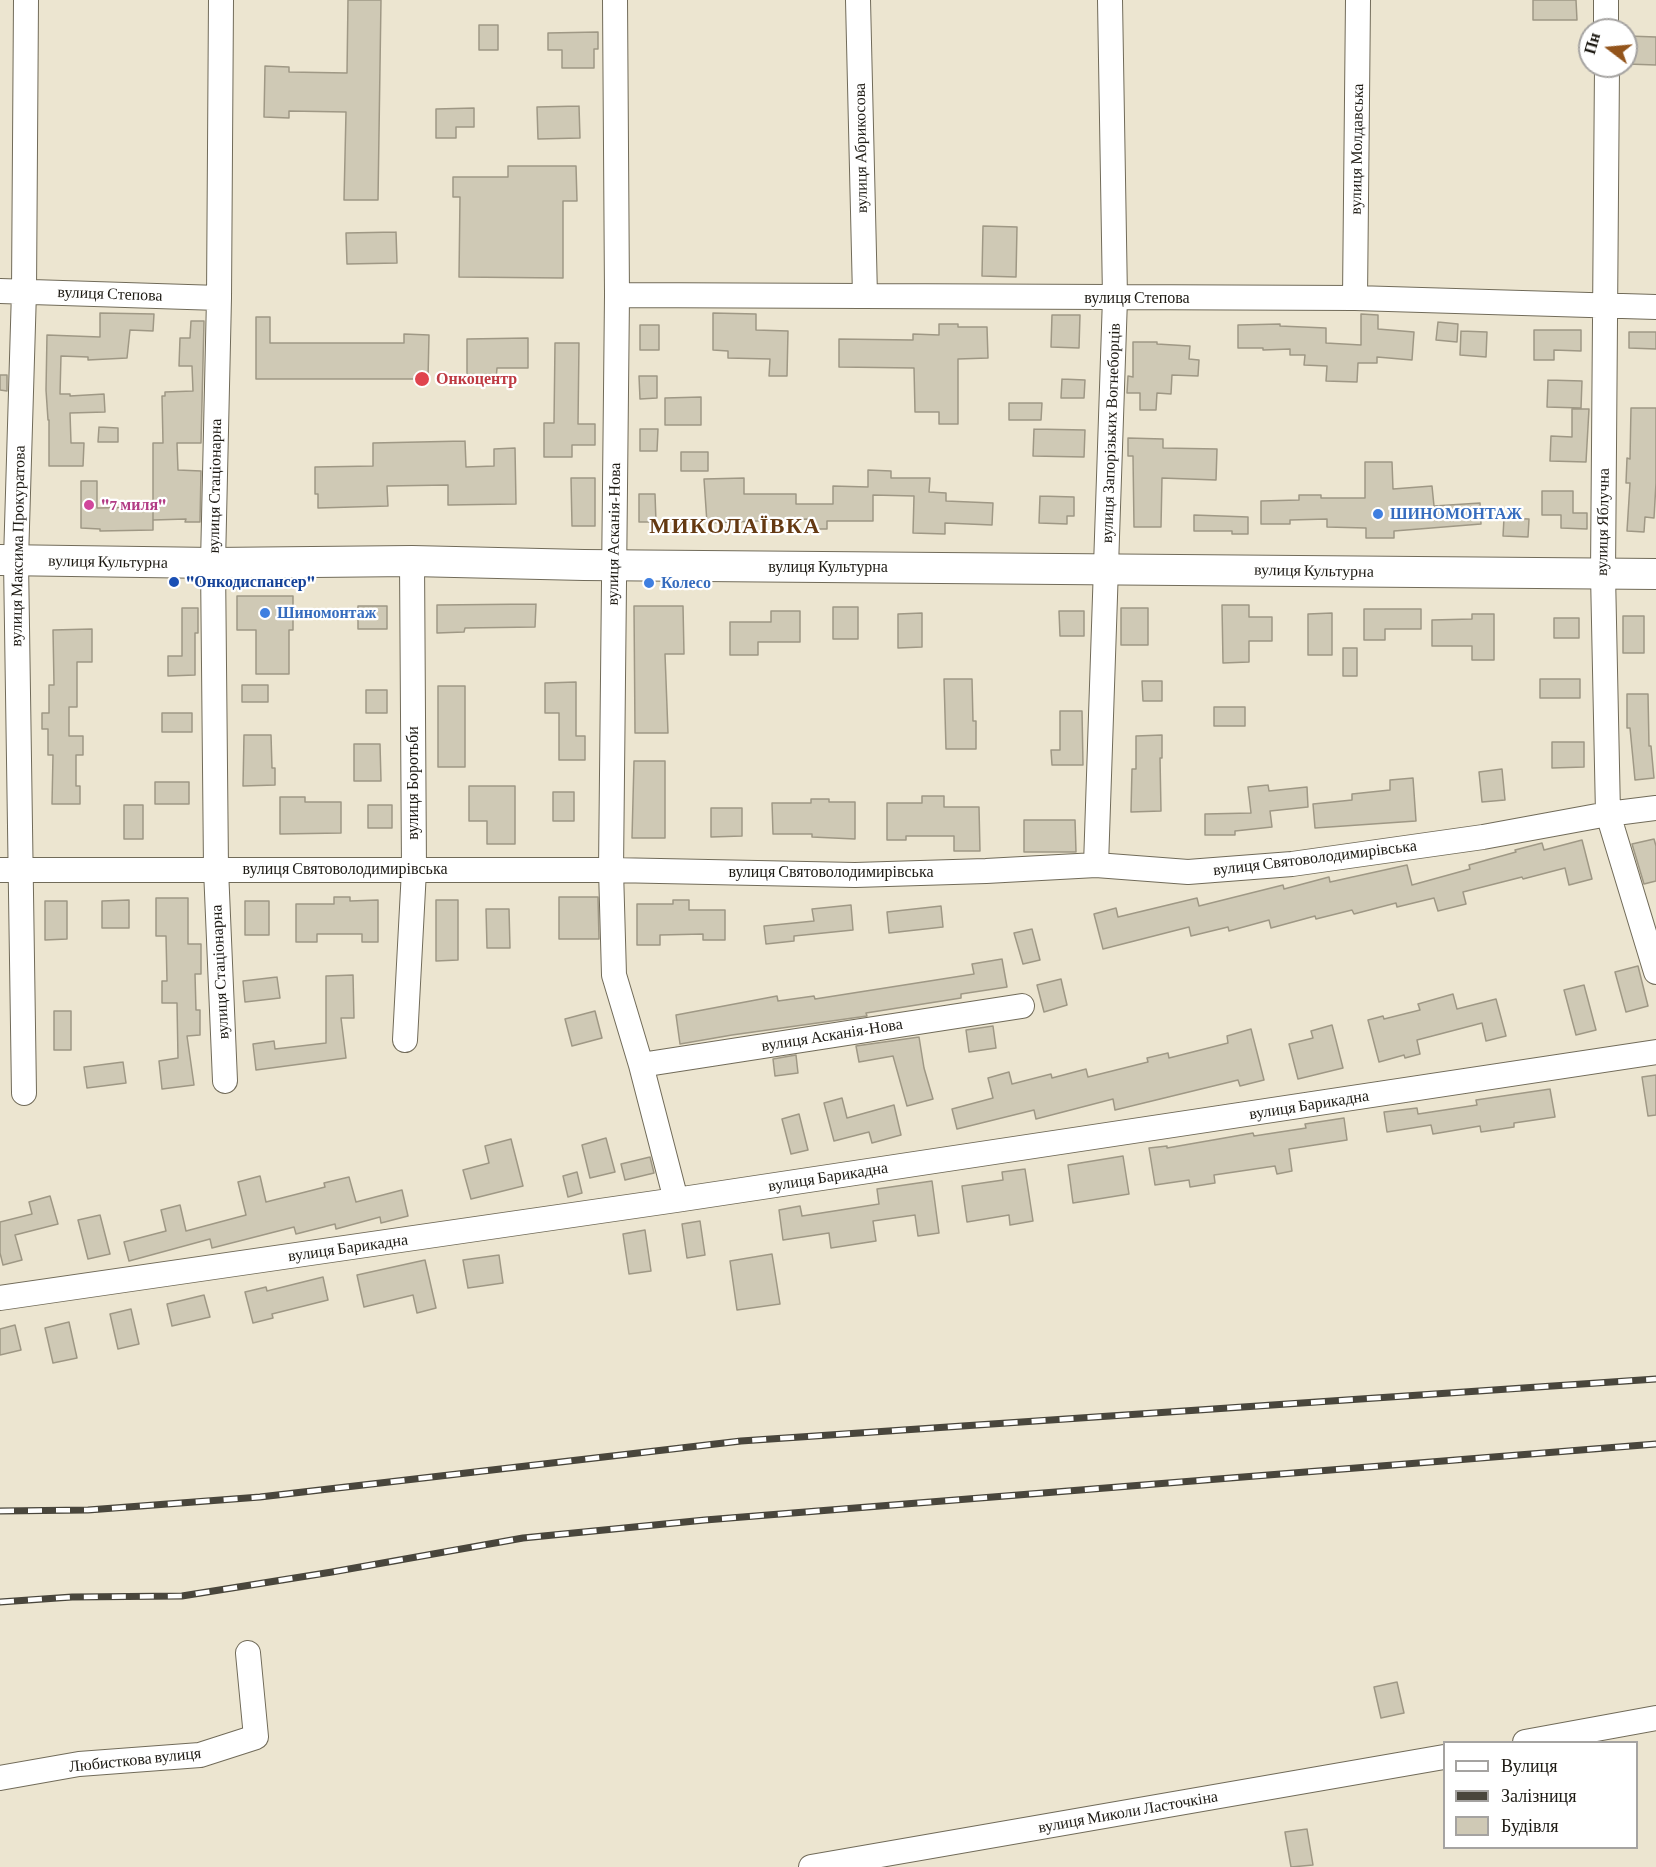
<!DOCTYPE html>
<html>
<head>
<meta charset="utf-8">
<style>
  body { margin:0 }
  #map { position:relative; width:1656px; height:1867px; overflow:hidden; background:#ece5d0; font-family:"Crimson Pro",serif }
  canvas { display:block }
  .legend { position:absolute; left:1443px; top:1741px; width:195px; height:108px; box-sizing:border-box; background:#fff; border:2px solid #a5a3a1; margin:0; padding:8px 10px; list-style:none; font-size:18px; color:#1d1a13 }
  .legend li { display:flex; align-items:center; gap:12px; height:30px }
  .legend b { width:30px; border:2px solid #a5a3a1 }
  .north { position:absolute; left:1578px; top:18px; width:60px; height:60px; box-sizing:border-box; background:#fff; border:2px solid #a5a3a1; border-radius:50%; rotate:286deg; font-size:16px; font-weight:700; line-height:24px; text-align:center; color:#1d1a13 }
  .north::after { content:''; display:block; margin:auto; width:21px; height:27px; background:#93541b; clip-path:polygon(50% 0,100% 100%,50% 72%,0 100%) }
</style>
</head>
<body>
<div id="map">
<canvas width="1656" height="1867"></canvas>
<ul class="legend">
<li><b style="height:8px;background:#fff"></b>Вулиця</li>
<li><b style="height:8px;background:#49463c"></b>Залізниця</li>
<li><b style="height:16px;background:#cfc9b5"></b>Будівля</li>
</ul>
<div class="north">Пн</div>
</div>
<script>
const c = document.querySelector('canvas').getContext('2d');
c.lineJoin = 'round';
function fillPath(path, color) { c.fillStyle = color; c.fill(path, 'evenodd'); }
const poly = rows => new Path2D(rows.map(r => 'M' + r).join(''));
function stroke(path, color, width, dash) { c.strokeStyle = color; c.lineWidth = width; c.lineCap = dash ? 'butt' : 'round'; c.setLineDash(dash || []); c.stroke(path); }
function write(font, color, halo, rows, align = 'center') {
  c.font = font + ' "Crimson Pro",serif'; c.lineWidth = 4.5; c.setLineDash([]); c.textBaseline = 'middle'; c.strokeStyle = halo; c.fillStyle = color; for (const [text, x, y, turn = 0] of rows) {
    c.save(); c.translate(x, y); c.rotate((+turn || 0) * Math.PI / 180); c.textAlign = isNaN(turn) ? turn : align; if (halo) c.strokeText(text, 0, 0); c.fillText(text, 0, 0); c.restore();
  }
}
const building = poly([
  [348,0,381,0,378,200,344,200,346,112,289,111,289,118,264,117,265,66,289,67,289,72,347,73,348,0],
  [1533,0,1576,0,1577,20,1533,20,1533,0],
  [479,25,498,25,498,50,479,50,479,25],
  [598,32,598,49,594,49,594,68,562,68,562,50,548,50,548,33,598,32],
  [1628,36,1656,37,1656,65,1627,64,1628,36],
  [579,106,580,138,538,139,537,107,579,106],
  [474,108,474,127,456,127,456,138,436,138,436,109,474,108],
  [508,166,576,166,577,201,563,201,563,278,459,277,460,197,453,197,453,177,508,177,508,166],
  [983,226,1017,227,1016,277,982,276,983,226],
  [396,232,397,263,347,264,346,233,396,232],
  [100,313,154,314,153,331,130,330,127,358,88,360,88,357,61,356,60,394,70,394,70,396,104,394,105,412,70,413,71,443,84,443,83,466,49,466,49,420,48,420,46,390,47,335,100,337,100,313],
  [713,313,756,314,756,330,788,331,787,376,769,376,770,359,728,358,728,351,713,350,713,313],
  [1361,314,1378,315,1378,329,1414,332,1412,360,1377,357,1377,363,1358,363,1357,382,1326,381,1327,366,1304,365,1305,355,1290,355,1290,349,1263,350,1263,348,1238,348,1238,325,1280,324,1280,326,1326,328,1326,343,1361,345,1361,314],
  [1052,315,1080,315,1079,348,1051,347,1052,315],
  [256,317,270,317,270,343,404,343,404,334,429,335,428,379,256,379,256,317],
  [191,321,204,321,201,443,177,443,178,470,201,471,200,522,185,522,186,519,153,520,153,443,163,443,162,396,165,396,165,392,193,391,192,366,179,366,180,338,190,338,191,321],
  [1438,322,1458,324,1457,342,1436,340,1438,322],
  [939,324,958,324,958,327,987,327,988,358,958,359,958,424,939,424,939,412,915,412,914,368,839,367,839,339,913,340,913,334,939,335,939,324],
  [640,325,659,325,659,350,640,350,640,325],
  [1534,330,1581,330,1581,351,1554,350,1554,360,1534,360,1534,330],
  [1461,331,1487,332,1486,357,1460,355,1461,331],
  [1629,332,1656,332,1656,349,1629,348,1629,332],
  [528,338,528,368,497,368,496,380,467,380,467,339,528,338],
  [1133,342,1157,342,1157,344,1190,346,1189,359,1199,360,1198,376,1172,375,1171,394,1157,393,1156,410,1140,410,1140,393,1127,393,1128,376,1133,377,1133,342],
  [555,343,579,343,578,424,595,424,595,445,572,445,572,457,544,457,544,423,554,423,555,343],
  [0,375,7,375,7,391,0,390,0,375],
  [639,376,657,376,657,398,640,399,639,376],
  [1062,379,1085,380,1084,398,1061,398,1062,379],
  [1548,380,1582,381,1581,408,1547,407,1548,380],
  [701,397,701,425,665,425,665,398,701,397],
  [1009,403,1042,403,1041,420,1009,420,1009,403],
  [1631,408,1656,408,1656,483,1654,518,1645,517,1644,532,1627,531,1630,483,1626,483,1627,458,1630,459,1631,408],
  [1572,409,1589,409,1586,462,1550,461,1551,436,1572,437,1572,409],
  [99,427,118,428,118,442,98,442,99,427],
  [640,429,658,429,657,451,640,451,640,429],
  [1034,429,1085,430,1084,457,1033,456,1034,429],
  [1128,438,1163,439,1163,448,1217,449,1216,480,1162,478,1161,527,1134,527,1133,456,1128,456,1128,438],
  [465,441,466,467,494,466,494,449,515,448,516,504,448,505,448,485,387,486,388,506,318,508,318,494,315,494,315,467,373,466,373,443,465,441],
  [681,452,708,452,708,471,681,471,681,452],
  [1365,462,1392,462,1393,489,1432,486,1434,506,1480,503,1481,524,1394,531,1394,538,1366,538,1366,528,1327,527,1327,519,1290,520,1290,524,1261,524,1261,501,1299,500,1299,495,1321,495,1321,498,1365,498,1365,462],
  [868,470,891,471,891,478,930,478,929,492,946,493,946,501,993,503,992,525,945,523,945,534,913,533,914,496,873,495,873,521,827,521,827,529,809,529,809,519,707,523,704,479,744,478,744,494,796,494,796,504,833,504,833,486,868,487,868,470],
  [571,478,595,478,595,526,572,526,571,478],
  [81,481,97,481,97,508,153,507,153,530,100,531,100,529,81,528,81,481],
  [1542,491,1573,491,1573,513,1587,513,1587,529,1561,528,1561,515,1542,515,1542,491],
  [639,494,655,494,656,522,639,522,639,494],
  [1040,496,1074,497,1074,516,1067,516,1067,524,1039,523,1040,496],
  [1194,515,1248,517,1248,534,1232,534,1232,531,1194,531,1194,515],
  [1504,518,1529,519,1528,537,1503,536,1504,518],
  [237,596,293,596,293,630,289,630,289,674,256,674,256,630,237,630,237,596],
  [536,604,535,627,465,628,464,632,437,633,437,605,536,604],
  [1222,605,1249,605,1249,617,1272,617,1272,641,1249,641,1249,662,1223,663,1222,605],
  [358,606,387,606,387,629,358,629,358,606],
  [634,606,683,606,684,654,665,654,668,733,635,733,634,606],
  [833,607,858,607,858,639,833,639,833,607],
  [182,608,198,608,198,633,195,633,195,675,168,676,168,656,182,656,182,608],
  [1121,608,1148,608,1148,645,1121,645,1121,608],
  [1364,609,1421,609,1421,629,1385,629,1385,640,1364,640,1364,609],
  [771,611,800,611,800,642,758,642,758,655,730,655,730,622,771,622,771,611],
  [1059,611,1084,611,1084,636,1060,636,1059,611],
  [922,613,922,647,898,648,898,614,922,613],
  [1332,613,1332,655,1308,655,1308,614,1332,613],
  [1472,614,1494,614,1494,660,1472,660,1472,646,1432,646,1432,620,1472,619,1472,614],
  [1623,616,1644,616,1644,653,1623,653,1623,616],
  [1554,618,1579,618,1579,638,1554,638,1554,618],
  [92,629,92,662,77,662,77,707,69,707,69,736,83,736,83,755,76,755,76,786,80,786,80,804,52,804,53,755,48,755,48,729,42,729,42,713,49,713,49,685,54,685,53,630,92,629],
  [1343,648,1357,648,1357,676,1343,676,1343,648],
  [944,679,972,679,973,721,976,721,976,749,946,749,944,679],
  [1540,679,1580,679,1580,698,1540,698,1540,679],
  [1142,681,1162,681,1162,701,1143,701,1142,681],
  [576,682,576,736,585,736,585,760,559,760,559,713,545,713,545,683,576,682],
  [242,685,268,685,268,702,242,702,242,685],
  [438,686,465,686,465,767,438,767,438,686],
  [366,690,387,690,387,713,366,713,366,690],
  [1627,694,1648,694,1649,746,1651,746,1654,778,1635,780,1630,728,1627,728,1627,694],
  [1214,707,1245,707,1245,726,1214,726,1214,707],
  [1060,711,1082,711,1083,765,1052,765,1051,750,1060,750,1060,711],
  [162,713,192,713,192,732,162,732,162,713],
  [244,735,271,735,272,768,275,768,275,785,243,786,244,735],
  [1162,735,1162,758,1160,758,1161,811,1131,812,1132,769,1136,769,1136,736,1162,735],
  [1552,742,1584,742,1584,767,1552,768,1552,742],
  [354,744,380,744,381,781,354,781,354,744],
  [634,761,665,761,665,838,632,838,634,761],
  [1502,769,1505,800,1482,802,1479,772,1502,769],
  [1413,778,1416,821,1315,828,1313,804,1352,800,1352,794,1390,790,1390,780,1413,778],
  [155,782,189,782,189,804,155,804,155,782],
  [1268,785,1269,791,1307,787,1308,807,1270,811,1272,827,1235,831,1235,835,1205,835,1205,814,1251,813,1248,787,1268,785],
  [469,786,515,786,515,844,487,844,487,821,469,821,469,786],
  [553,792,574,792,574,821,553,821,553,792],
  [922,796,944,796,944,807,979,807,980,851,954,851,954,836,906,836,906,840,887,840,887,803,922,803,922,796],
  [280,797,305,797,305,802,341,802,341,833,280,834,280,797],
  [811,799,829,799,829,802,855,802,855,839,812,837,812,834,773,834,772,803,811,803,811,799],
  [124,805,143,805,143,839,124,839,124,805],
  [368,805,392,805,392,828,368,828,368,805],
  [711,808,742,808,742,836,711,837,711,808],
  [1024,820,1075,820,1076,852,1024,852,1024,820],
  [1654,839,1656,846,1656,881,1644,884,1632,844,1654,839],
  [1582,840,1592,879,1569,885,1565,868,1523,879,1522,877,1463,892,1466,904,1438,911,1434,898,1397,907,1396,903,1354,914,1352,910,1316,919,1315,916,1271,928,1269,920,1229,931,1228,927,1191,936,1189,927,1103,949,1094,914,1116,908,1118,917,1197,898,1199,906,1283,885,1284,889,1329,877,1330,882,1407,865,1412,885,1470,869,1469,865,1516,852,1515,850,1542,843,1544,850,1582,840],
  [334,897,350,897,350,901,378,900,378,942,362,942,362,934,317,934,317,942,296,942,296,904,334,904,334,897],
  [559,897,598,897,599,939,559,939,559,897],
  [156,898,188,898,188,944,201,944,201,974,195,974,196,1010,200,1010,200,1035,187,1036,194,1085,162,1089,159,1061,178,1058,177,1003,162,1003,162,981,167,981,166,936,156,936,156,898],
  [129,900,129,928,102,928,102,901,129,900],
  [436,900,458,900,458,960,436,961,436,900],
  [673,900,689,900,689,910,725,910,725,940,703,940,703,934,660,935,660,945,637,945,637,904,673,904,673,900],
  [45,901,67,901,67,939,45,940,45,901],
  [245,901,269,901,269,935,245,935,245,901],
  [851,905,853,930,794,936,794,941,766,944,764,926,814,921,812,909,851,905],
  [941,906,943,927,889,933,887,912,941,906],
  [486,909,509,909,510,948,487,948,486,909],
  [1032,929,1040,960,1023,964,1014,933,1032,929],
  [1002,959,1007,987,961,994,961,998,866,1013,867,1016,732,1035,680,1044,676,1015,777,996,778,1001,814,996,815,999,974,974,972,964,1002,959],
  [1638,966,1648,1006,1626,1012,1615,972,1638,966],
  [353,975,354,1018,341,1018,346,1058,256,1070,253,1044,274,1041,275,1049,326,1043,326,976,353,975],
  [277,977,280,998,245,1002,243,981,277,977],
  [1061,979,1067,1005,1044,1012,1037,985,1061,979],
  [1584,985,1596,1030,1576,1035,1564,990,1584,985],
  [1453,994,1457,1009,1496,999,1506,1036,1486,1041,1482,1023,1417,1040,1420,1054,1405,1058,1404,1055,1379,1062,1368,1020,1383,1016,1384,1019,1420,1010,1418,1004,1453,994],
  [54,1011,71,1011,71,1050,54,1050,54,1011],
  [595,1011,602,1038,572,1046,565,1019,595,1011],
  [1332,1025,1343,1068,1298,1079,1289,1044,1313,1038,1311,1031,1332,1025],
  [993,1026,996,1048,969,1052,966,1030,993,1026],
  [1251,1029,1264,1080,1240,1086,1238,1080,1115,1110,1113,1099,1036,1119,1034,1110,957,1129,952,1109,993,1098,988,1078,1009,1072,1012,1084,1051,1074,1052,1078,1086,1069,1088,1077,1148,1062,1147,1058,1168,1053,1169,1058,1228,1043,1227,1036,1251,1029],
  [919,1037,924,1068,933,1099,907,1106,893,1056,859,1062,856,1046,919,1037],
  [796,1055,798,1073,775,1076,773,1059,796,1055],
  [123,1062,126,1083,87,1088,84,1067,123,1062],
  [1656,1075,1656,1115,1648,1116,1642,1077,1656,1075],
  [1550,1089,1555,1117,1514,1123,1514,1127,1481,1132,1480,1126,1433,1134,1431,1125,1387,1132,1384,1112,1417,1108,1418,1114,1477,1105,1476,1100,1550,1089],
  [842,1098,847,1118,894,1105,901,1135,872,1143,869,1132,834,1141,824,1103,842,1098],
  [799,1114,808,1150,791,1154,782,1119,799,1114],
  [1344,1118,1347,1140,1289,1149,1292,1171,1277,1174,1275,1166,1214,1175,1215,1183,1190,1187,1189,1180,1155,1185,1149,1148,1167,1146,1167,1148,1253,1133,1254,1136,1306,1128,1305,1124,1344,1118],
  [606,1138,615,1172,590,1178,582,1145,606,1138],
  [511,1139,523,1186,471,1199,463,1170,489,1163,485,1146,511,1139],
  [1123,1156,1129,1194,1073,1203,1068,1165,1123,1156],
  [650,1157,654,1173,625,1180,621,1164,650,1157],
  [1025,1169,1033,1221,1010,1225,1009,1215,967,1222,962,1186,1003,1180,1002,1172,1025,1169],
  [577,1172,582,1193,568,1197,563,1176,577,1172],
  [260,1176,266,1202,325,1187,324,1183,349,1177,356,1202,402,1190,408,1216,381,1223,380,1217,336,1229,335,1224,296,1234,294,1227,212,1248,210,1239,129,1261,124,1242,166,1231,161,1210,180,1205,186,1231,246,1215,238,1182,260,1176],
  [932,1181,939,1233,918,1236,915,1215,873,1221,876,1241,831,1248,829,1233,783,1240,779,1210,800,1206,802,1216,879,1204,877,1189,932,1181],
  [50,1196,58,1224,15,1235,22,1260,3,1265,0,1253,0,1222,32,1214,29,1202,50,1196],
  [100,1215,110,1254,88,1259,78,1220,100,1215],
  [700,1221,705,1255,687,1258,682,1224,700,1221],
  [645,1230,651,1271,629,1274,623,1234,645,1230],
  [772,1254,780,1304,737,1310,730,1261,772,1254],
  [499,1255,503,1283,468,1288,463,1260,499,1255],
  [425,1260,436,1308,417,1313,413,1295,364,1307,357,1275,425,1260],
  [323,1277,328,1300,272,1314,273,1318,253,1323,245,1292,266,1287,267,1291,323,1277],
  [204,1295,210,1317,172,1326,167,1304,204,1295],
  [131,1309,139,1344,118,1349,110,1314,131,1309],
  [69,1322,77,1358,53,1363,45,1328,69,1322],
  [15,1325,21,1350,0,1355,0,1329,15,1325],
  [1397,1682,1404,1713,1381,1718,1374,1687,1397,1682],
  [1307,1829,1313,1865,1291,1867,1285,1832,1307,1829]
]);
const minor = poly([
  [221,0,219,298,213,563,216,869,225,1081],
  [615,0,617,295,611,870,614,975,641,1065,676,1200],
  [858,0,865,296],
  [1606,0,1606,30],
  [1607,66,1603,574,1608,814,1656,972],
  [0,291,219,298],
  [617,295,1355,298,1656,307],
  [1355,298,1358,0],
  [1096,865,1115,298,1110,0],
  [0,870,611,870,855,875,986,871,1096,865,1188,872,1292,864,1483,837,1608,814,1656,808],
  [405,1040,414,870,412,561],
  [641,1065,1022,1006],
  [24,1093,16,560,24,291,26,0],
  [0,1298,676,1200,1656,1052],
  [1525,1742,1656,1718],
  [0,1778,79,1764,200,1755,256,1737,248,1653],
  [811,1867,1444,1757]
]);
const major = poly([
  [0,560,213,563,412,561,584,565,1656,574]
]);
const rail = poly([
  [0,1511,88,1510,260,1497,741,1441,1656,1379],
  [0,1602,72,1597,182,1596,332,1572,523,1538,705,1520,1656,1444]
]);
const markers = [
  [422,379,8,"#e0444e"],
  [89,505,6,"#d1479c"],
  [1378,514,6,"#3f7fe0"],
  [174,582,6,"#1a4fb4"],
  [649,583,6,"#3f7fe0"],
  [265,613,6,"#3f7fe0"]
];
const streetNames = [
  ["вулиця Абрикосова",861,148,-91],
  ["вулиця Молдавська",1357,149,-89],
  ["вулиця Степова",110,294,2],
  ["вулиця Степова",1137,298],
  ["вулиця Запорізьких Вогнеборців",1111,433,-88],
  ["вулиця Стаціонарна",215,486,-89],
  ["вулиця Яблучна",1603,522,-89],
  ["вулиця Асканія-Нова",614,534,-89],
  ["вулиця Максима Прокуратова",18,546,-89],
  ["вулиця Культурна",108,562,1],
  ["вулиця Культурна",828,567],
  ["вулиця Культурна",1314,571,1],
  ["вулиця Боротьби",413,783,-90],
  ["вулиця Святоволодимирівська",1315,858,-7],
  ["вулиця Святоволодимирівська",345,869],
  ["вулиця Святоволодимирівська",831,872],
  ["вулиця Стаціонарна",220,972,-93],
  ["вулиця Асканія-Нова",832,1035,-9],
  ["вулиця Барикадна",1309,1105,-9],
  ["вулиця Барикадна",828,1177,-9],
  ["вулиця Барикадна",348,1248,-8],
  ["Любисткова вулиця",135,1760,-6],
  ["вулиця Миколи Ласточкіна",1128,1812,-10]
];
const healthNames = [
  ["Онкоцентр",436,379]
];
const hotelNames = [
  ["\"7 миля\"",101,505]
];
const shopNames = [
  ["ШИНОМОНТАЖ",1390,514],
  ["Колесо",661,583],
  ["Шиномонтаж",277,613]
];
const transitNames = [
  ["\"Онкодиспансер\"",186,582]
];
const districtNames = [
  ["МИКОЛАЇВКА",735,526]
];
fillPath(building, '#cfc9b5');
stroke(building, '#9f9885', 1.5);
stroke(minor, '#716b59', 26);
stroke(major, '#716b59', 32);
stroke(minor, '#fff', 24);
stroke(major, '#fff', 30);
stroke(rail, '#49463c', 7);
stroke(rail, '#fff', 4.5, [14]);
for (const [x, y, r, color] of markers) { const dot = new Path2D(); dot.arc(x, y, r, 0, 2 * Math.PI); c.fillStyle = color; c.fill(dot); stroke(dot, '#fff', 2); }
write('16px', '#1d1a13', '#fff', streetNames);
write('bold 16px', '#be3a42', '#fff', healthNames, 'left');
write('bold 16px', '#b23c85', '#fff', hotelNames, 'left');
write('bold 16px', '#366cbe', '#fff', shopNames, 'left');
write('bold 16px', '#164399', '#fff', transitNames, 'left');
c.letterSpacing = '1.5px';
write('bold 22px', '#643912', '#fff', districtNames);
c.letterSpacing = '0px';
</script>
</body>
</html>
